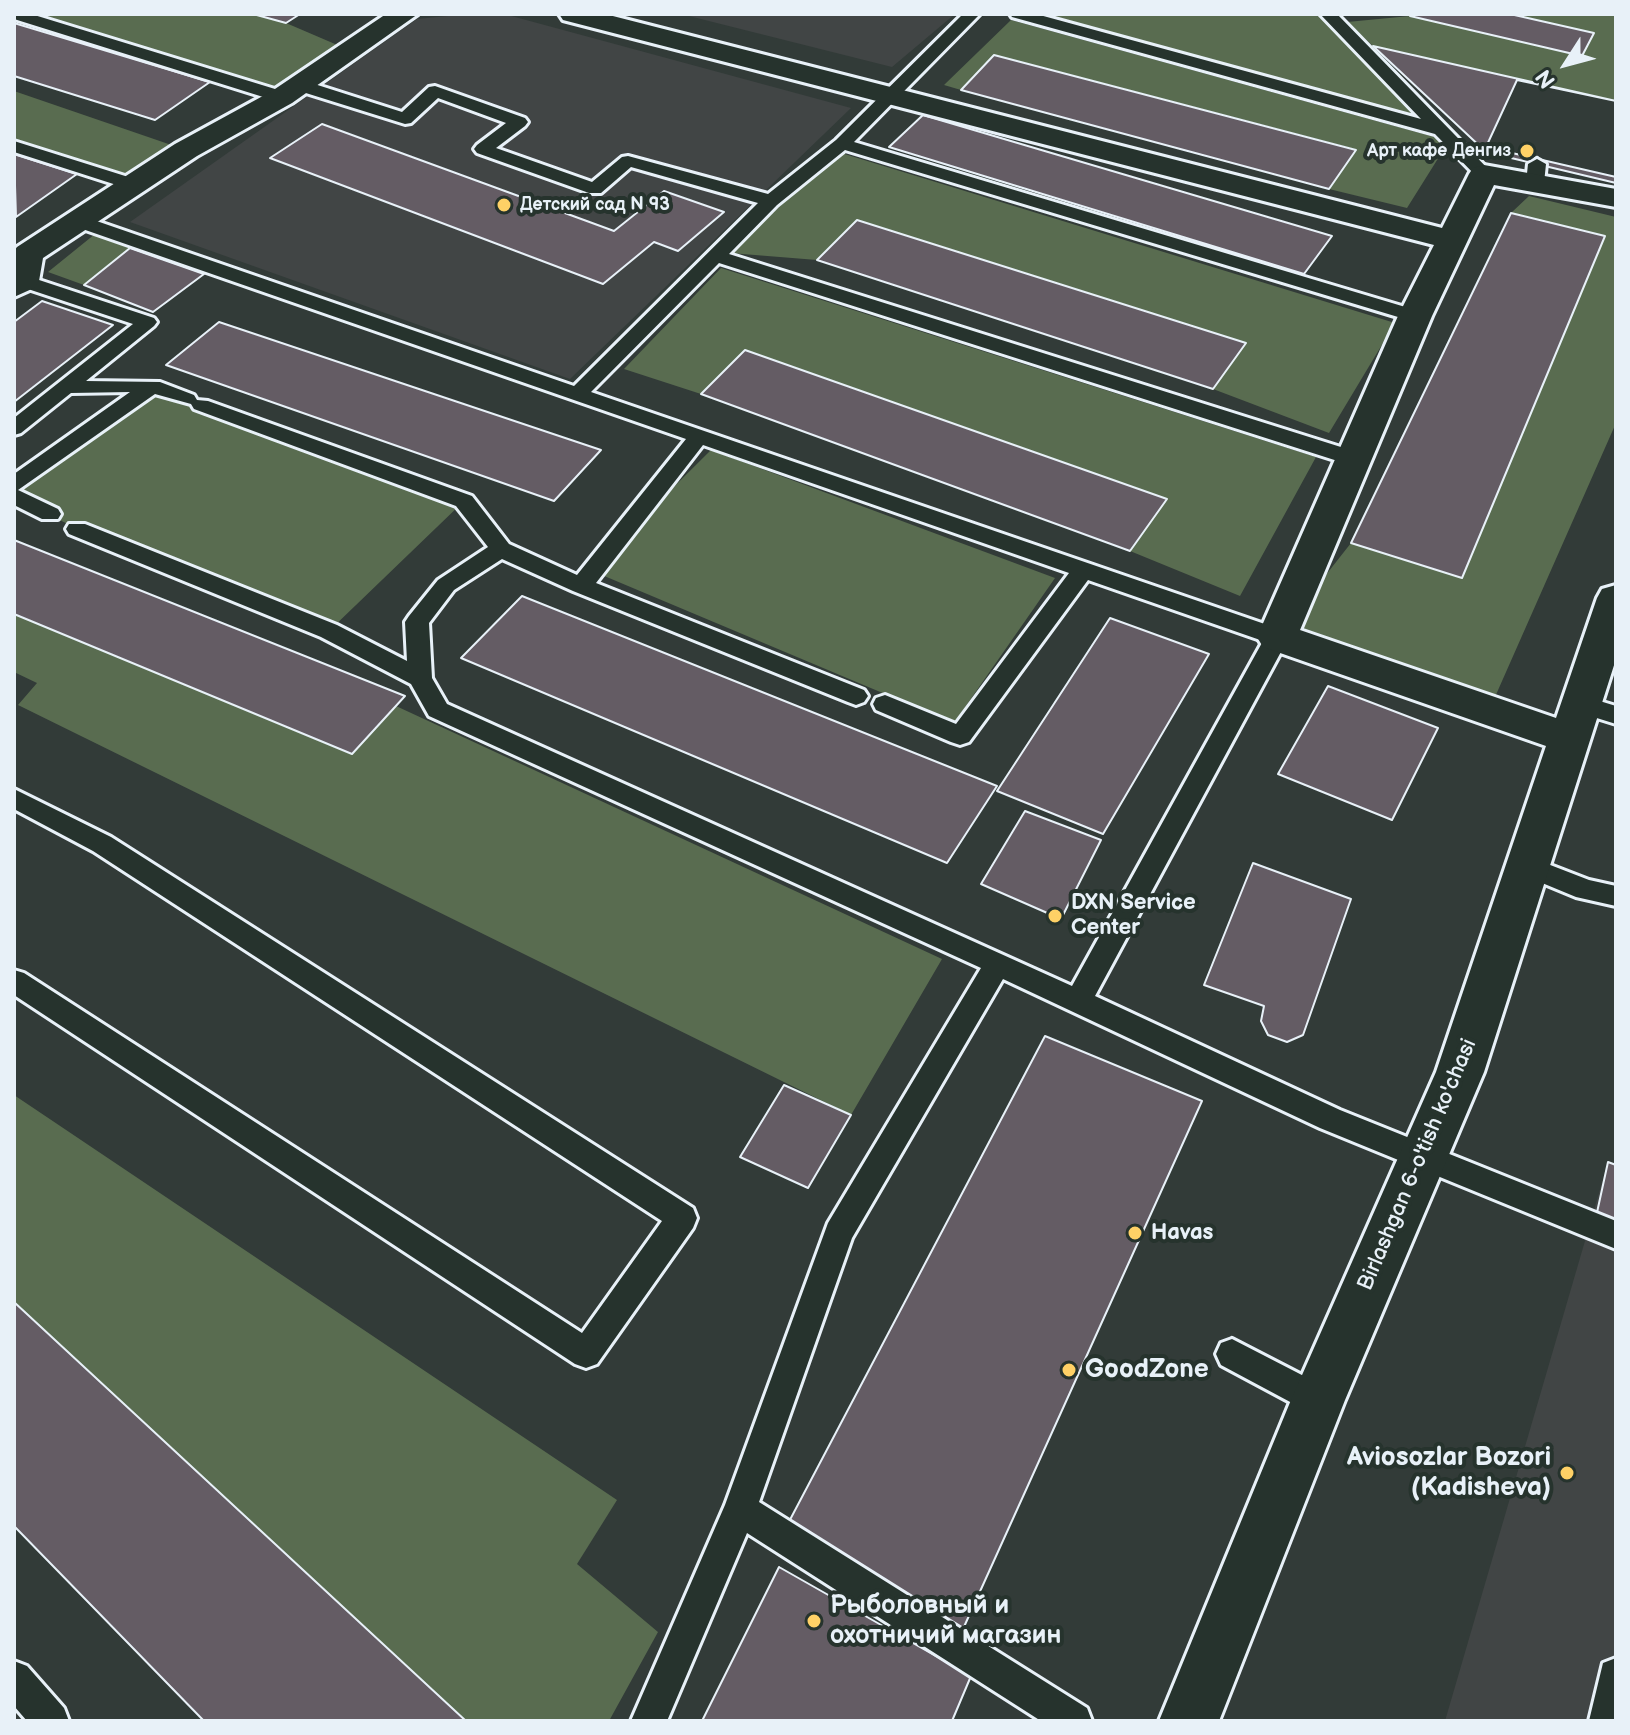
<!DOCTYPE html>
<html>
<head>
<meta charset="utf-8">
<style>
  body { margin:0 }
  #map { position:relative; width:1630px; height:1735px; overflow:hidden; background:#323b38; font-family:"Balsamiq Sans",sans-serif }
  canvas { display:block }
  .frame { position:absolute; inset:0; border:16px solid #e8f1f8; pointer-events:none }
  .north { position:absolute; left:1526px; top:24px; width:80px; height:80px; -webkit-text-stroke:6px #26332d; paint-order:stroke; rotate:234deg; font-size:22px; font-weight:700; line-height:32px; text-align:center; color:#e8f1f8 }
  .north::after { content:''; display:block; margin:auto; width:28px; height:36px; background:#e8f1f8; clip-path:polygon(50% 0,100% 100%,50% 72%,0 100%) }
</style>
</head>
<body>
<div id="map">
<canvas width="1630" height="1735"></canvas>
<div class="frame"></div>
<div class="north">N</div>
</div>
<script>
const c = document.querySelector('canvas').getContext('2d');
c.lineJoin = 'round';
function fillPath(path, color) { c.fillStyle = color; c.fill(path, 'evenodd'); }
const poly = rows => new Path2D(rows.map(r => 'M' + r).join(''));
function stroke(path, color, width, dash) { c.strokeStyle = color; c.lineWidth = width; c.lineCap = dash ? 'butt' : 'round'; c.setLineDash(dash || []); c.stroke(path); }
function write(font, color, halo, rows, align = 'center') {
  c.font = font + ' "Balsamiq Sans",sans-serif'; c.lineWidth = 8; c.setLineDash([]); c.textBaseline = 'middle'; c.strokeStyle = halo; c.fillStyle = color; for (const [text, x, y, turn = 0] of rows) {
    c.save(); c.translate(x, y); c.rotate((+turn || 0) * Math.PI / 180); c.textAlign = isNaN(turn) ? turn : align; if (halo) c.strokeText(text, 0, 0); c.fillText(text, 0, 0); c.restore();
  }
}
const built = poly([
  [468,14,504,14,851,108,570,379,130,222,417,19],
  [681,14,955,14,892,67],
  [1608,1162,1616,1165,1616,1721,1445,1721]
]);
const green = poly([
  [14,14,253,14,286,23,349,50,282,97],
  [1030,14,1319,14,1441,130],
  [1510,14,1616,14,1616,101,1373,46,1347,22,1410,16,1582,55,1593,33],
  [1011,20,1449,141,1407,208,1329,189,1355,149,995,55,961,90,944,85],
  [14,91,186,150,135,185,14,146],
  [838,152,1395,323,1329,433,1213,389,1245,343,858,221,817,260,730,253],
  [1529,196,1616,217,1616,423,1491,706,1277,637,1351,543,1462,577,1605,236,1511,213],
  [95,234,130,248,84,285,48,272],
  [721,268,1316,457,1240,596,1130,551,1166,500,745,351,701,394,624,369],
  [153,386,464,501,329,631,77,529,14,496,14,484],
  [711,450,1055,578,954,723,590,570],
  [14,614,351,754,396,706,942,959,851,1115,18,705,37,683,14,672],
  [14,1095,617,1500,577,1564,658,1632,609,1721,466,1721,14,1302]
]);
const building = poly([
  [253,14,300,14,286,23,253,14],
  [1411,14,1510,14,1594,33,1582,56,1410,16,1411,14],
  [14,23,210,82,155,120,14,76,14,23],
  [1373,46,1616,101,1616,183,1486,152,1373,46],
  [994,55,1356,150,1329,189,961,90,994,55],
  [1517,80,1616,101,1616,177,1486,147,1517,80],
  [923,115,1332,236,1304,274,889,147,923,115],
  [322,124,614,231,664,191,724,212,678,251,654,242,603,284,270,158,322,124],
  [14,154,77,174,16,217,14,154],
  [1511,213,1605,236,1462,578,1351,543,1511,213],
  [857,220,1246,343,1213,389,817,260,857,220],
  [130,248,204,274,153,312,84,285,130,248],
  [42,301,113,325,14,402,14,322,42,301],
  [219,322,601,450,554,501,166,365,219,322],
  [745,350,1167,499,1130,551,701,394,745,350],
  [14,540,405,696,352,754,14,614,14,540],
  [522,596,997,786,947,863,461,658,522,596],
  [1110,618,1209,654,1103,834,997,791,1110,618],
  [1328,686,1438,728,1392,820,1278,774,1328,686],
  [1025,811,1101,840,1061,919,981,884,1025,811],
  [1253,863,1351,899,1303,1035,1287,1042,1268,1035,1261,1021,1264,1006,1204,985,1253,863],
  [1045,1036,1202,1101,963,1629,783,1533,1045,1036],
  [784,1085,851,1115,808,1188,740,1157,784,1085],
  [1608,1162,1616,1165,1616,1224,1596,1217,1608,1162],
  [14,1302,466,1721,204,1721,14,1526,14,1302],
  [779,1567,971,1676,952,1721,702,1721,779,1567]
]);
const lane = poly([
  [14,14,31,14,288,93,290,97,282,102,276,101,14,19,14,14],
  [963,14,980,14,854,142,1422,312,1425,316,1415,322,1408,320,845,150,777,205,729,254,1363,454,1366,459,1363,464,1347,464,719,263,591,392,1285,631,1289,637,1095,996,1340,1110,1616,1221,1616,1249,1320,1128,1003,979,852,1238,759,1502,1087,1708,1092,1721,1041,1721,747,1533,667,1721,631,1721,725,1505,828,1223,981,968,429,716,411,684,321,637,69,534,66,529,69,524,85,524,337,625,407,661,405,622,409,616,438,580,488,547,456,506,194,409,191,404,155,394,18,490,58,509,61,514,58,519,42,519,14,505,14,474,130,392,71,393,21,433,14,435,14,418,133,324,16,285,14,280,23,275,30,277,154,318,157,322,154,326,86,381,160,382,194,395,197,400,208,401,472,496,509,544,577,575,686,439,71,225,69,221,78,215,85,217,574,386,758,203,631,167,601,193,589,193,477,153,474,149,477,145,506,123,438,98,411,123,405,124,293,89,291,85,293,81,305,81,402,112,429,87,435,86,525,118,528,122,525,126,496,148,592,182,622,157,628,156,768,194,836,140,963,14],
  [703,445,1069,573,956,724,885,695,876,698,873,704,876,710,951,742,960,745,969,742,1088,580,1263,641,1072,986,447,704,432,678,429,623,454,590,502,559,573,591,848,702,856,705,864,702,868,696,864,690,596,583,703,445],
  [1010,14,1036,14,1421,119,1320,14,1337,14,1493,174,1490,178,1478,178,1435,134,1012,17,1010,14],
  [14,141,141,181,144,185,141,189,129,189,14,152,14,141],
  [1537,159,1546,164,1544,183,1535,188,1526,183,1528,164,1537,159],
  [1580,695,1616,706,1616,724,1571,710,1568,704,1571,698,1580,695],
  [14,789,111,837,693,1208,697,1218,693,1228,597,1364,586,1368,575,1364,14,995,14,970,24,973,582,1333,662,1221,93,851,14,809,14,789],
  [1527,856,1589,880,1616,886,1616,906,1576,897,1518,873,1514,866,1518,859,1527,856],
  [1232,1339,1329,1389,1334,1400,1329,1411,1318,1416,1307,1411,1221,1365,1216,1354,1221,1343,1232,1339],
  [1616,1658,1616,1721,1589,1721,1603,1663,1616,1658],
  [14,1661,27,1666,64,1708,69,1721,27,1721,14,1706,14,1661]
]);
const street = poly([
  [386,14,418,14,292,103,197,156,43,258,39,281,34,288,14,297,14,251,17,247,175,144,272,91,386,14],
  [559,14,605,14,1442,228,1469,174,1473,168,1484,165,1616,189,1616,207,1494,185,1432,316,1300,630,1556,718,1597,598,1602,589,1616,585,1616,659,1484,1072,1345,1400,1219,1721,1159,1721,1291,1400,1436,1072,1546,746,1263,647,1257,637,1398,316,1434,245,563,20,559,14]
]);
const markers = [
  [1527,151,8,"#ffd166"],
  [504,205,8,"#ffd166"],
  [1055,916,8,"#ffd166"],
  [1135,1233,8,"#ffd166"],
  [1069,1370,8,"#ffd166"],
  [1567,1473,8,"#ffd166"],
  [814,1621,8,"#ffd166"]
];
const farPoinames = [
  ["Арт кафе Денгиз",1511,151],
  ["Детский сад N 93",520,205,"left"]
];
const poiNames = [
  ["DXN Service",1071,903],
  ["Center",1071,928],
  ["Havas",1151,1233]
];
const streetNames = [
  ["Birlashgan 6-o'tish ko'chasi",1418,1165,-67]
];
const nearPoinames = [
  ["GoodZone",1085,1370],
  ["Aviosozlar Bozori",1551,1458,"right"],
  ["(Kadisheva)",1551,1488,"right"],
  ["Рыболовный и",830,1606],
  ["охотничий магазин",830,1636]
];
fillPath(built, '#414545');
fillPath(green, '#596c50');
fillPath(building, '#645c64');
stroke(building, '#e8f1f8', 2);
stroke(lane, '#e8f1f8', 6);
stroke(street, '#e8f1f8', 6);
fillPath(lane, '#26332d');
fillPath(street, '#26332d');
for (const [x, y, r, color] of markers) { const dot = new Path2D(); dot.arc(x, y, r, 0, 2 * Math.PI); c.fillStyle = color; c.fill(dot); stroke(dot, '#26332d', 3); }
write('bold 18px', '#e8f1f8', '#26332d', farPoinames, 'right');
write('bold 22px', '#e8f1f8', '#26332d', poiNames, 'left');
write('22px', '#e8f1f8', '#26332d', streetNames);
write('bold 26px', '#e8f1f8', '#26332d', nearPoinames, 'left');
</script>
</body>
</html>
